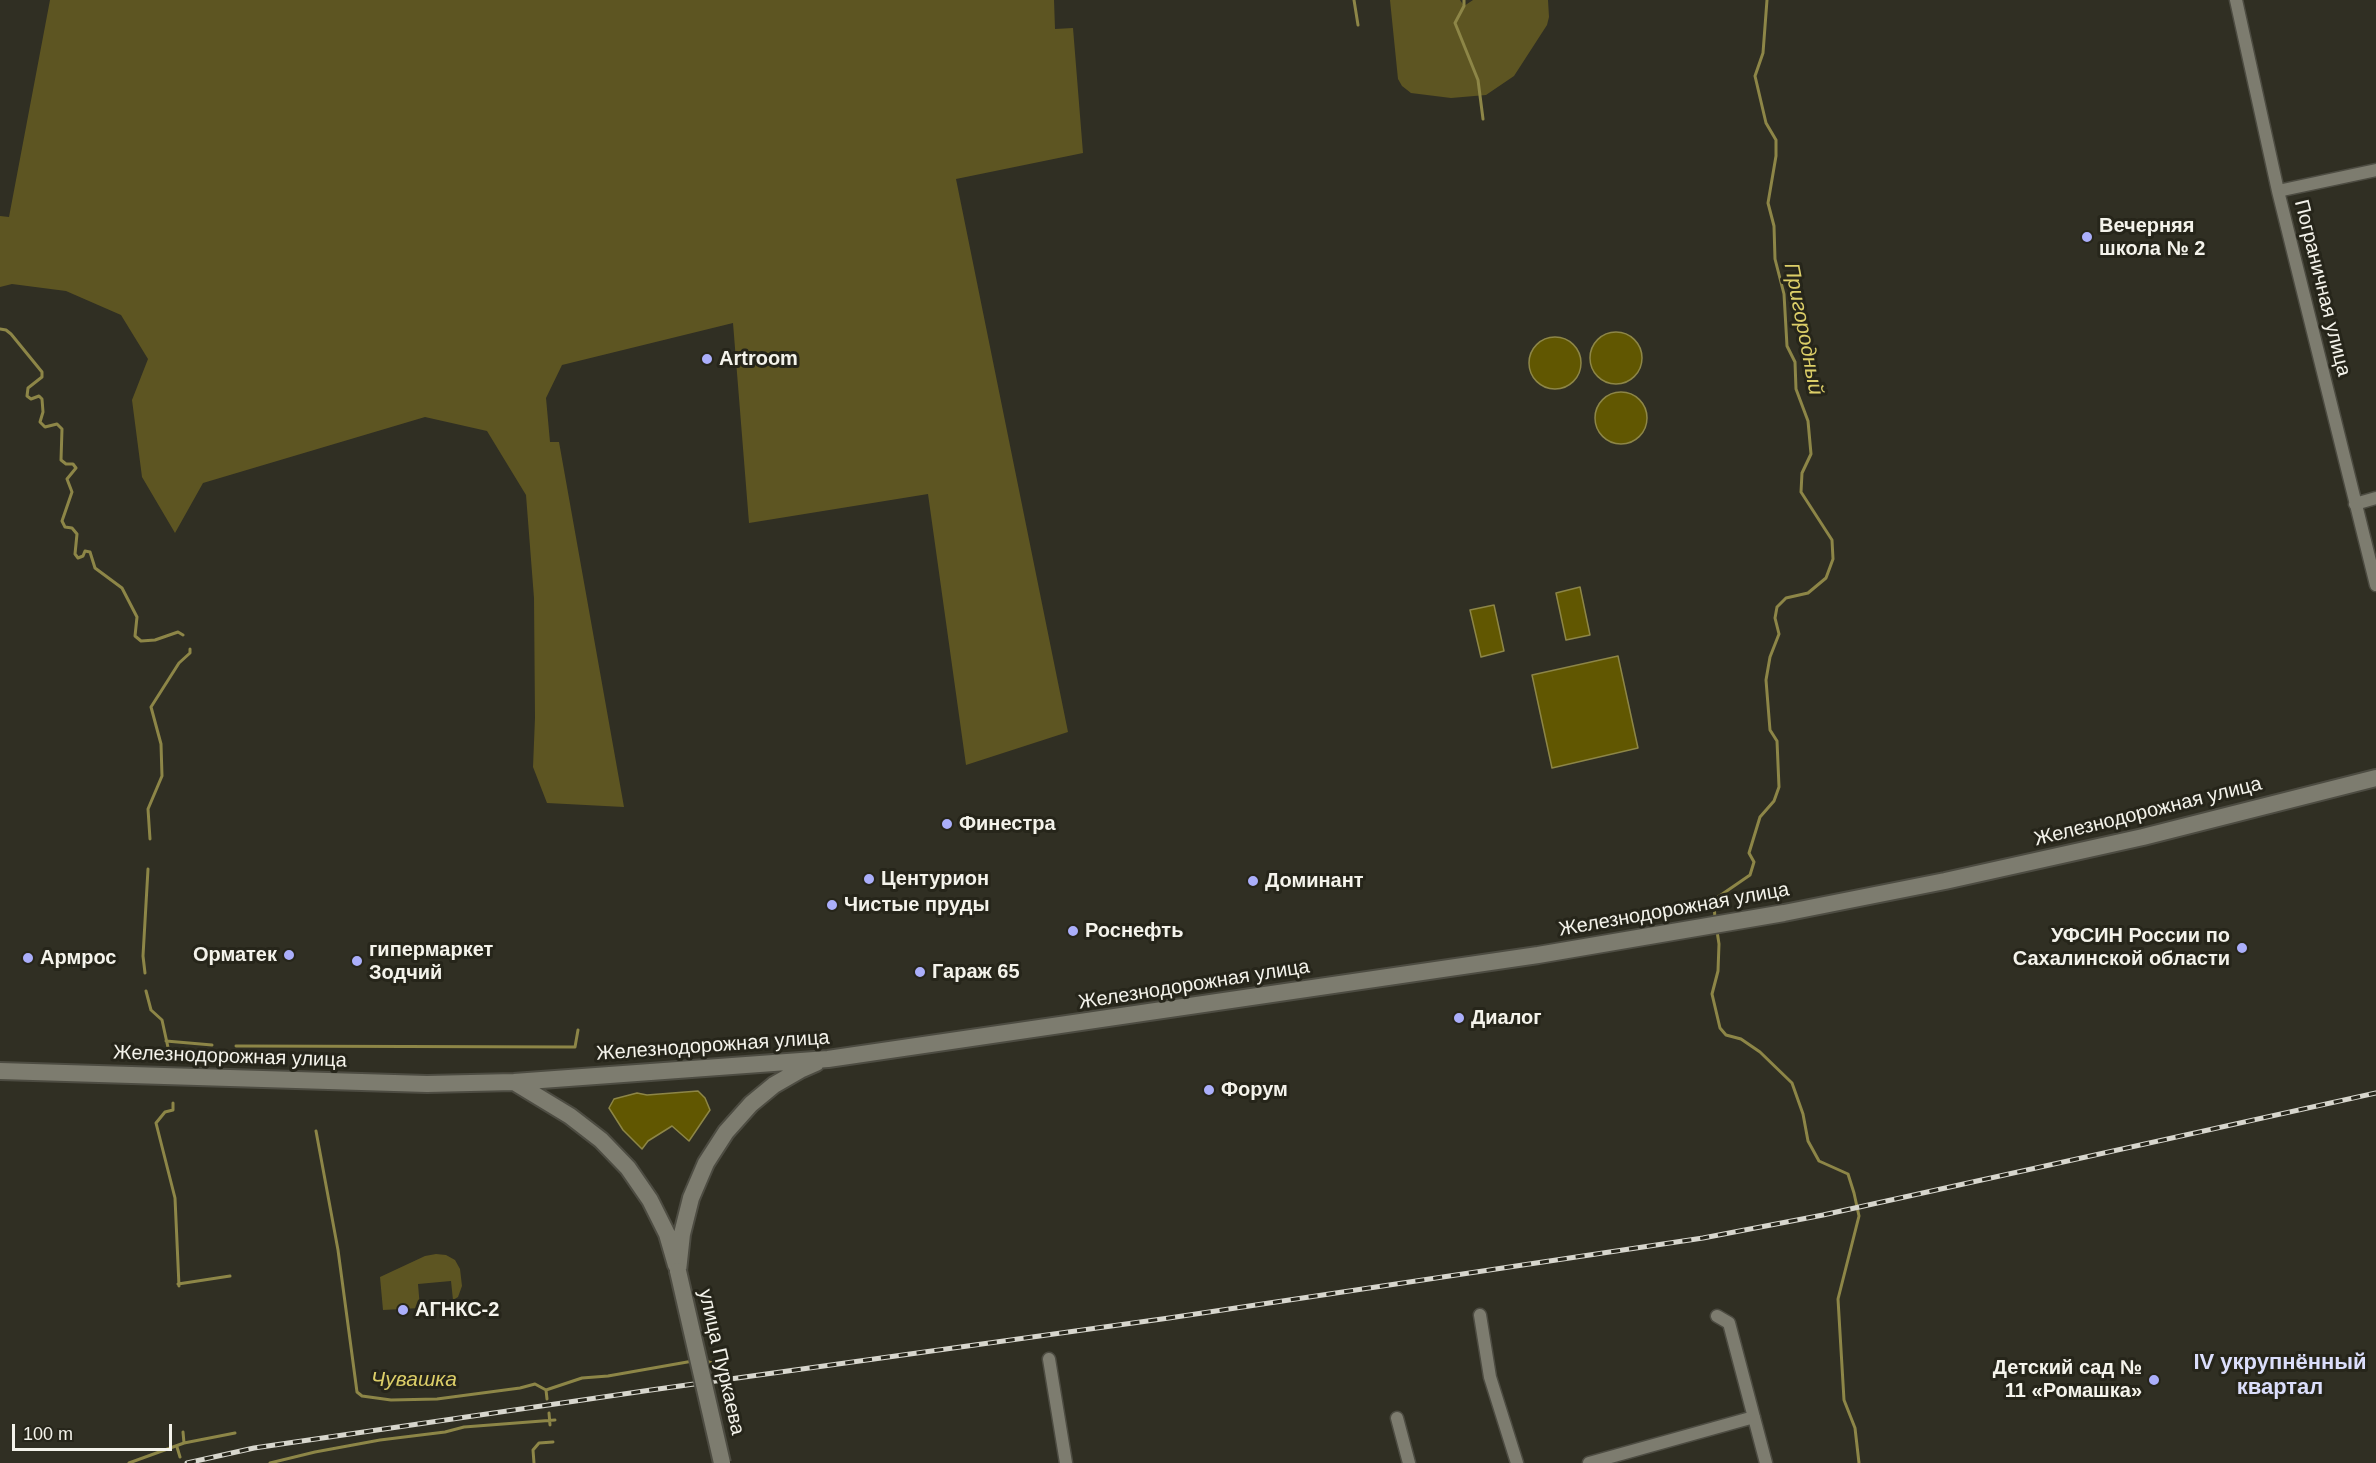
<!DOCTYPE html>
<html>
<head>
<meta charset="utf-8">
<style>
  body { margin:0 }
  #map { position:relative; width:2376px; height:1463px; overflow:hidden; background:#302f23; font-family:Arial,sans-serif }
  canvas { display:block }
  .scale { position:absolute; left:12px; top:1424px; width:160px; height:27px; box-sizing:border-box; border:3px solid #f4f3eb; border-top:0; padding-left:8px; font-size:18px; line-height:21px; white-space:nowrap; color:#f4f3eb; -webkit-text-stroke:4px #26251a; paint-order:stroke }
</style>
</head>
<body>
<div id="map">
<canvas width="2376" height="1463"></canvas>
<div class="scale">100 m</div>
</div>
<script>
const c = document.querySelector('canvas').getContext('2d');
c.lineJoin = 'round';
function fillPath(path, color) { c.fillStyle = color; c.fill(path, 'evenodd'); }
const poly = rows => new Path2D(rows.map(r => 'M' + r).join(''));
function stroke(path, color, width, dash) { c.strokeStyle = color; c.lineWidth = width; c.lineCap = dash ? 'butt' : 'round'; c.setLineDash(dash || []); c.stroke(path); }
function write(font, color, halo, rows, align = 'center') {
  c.font = font + ' Arial,sans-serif'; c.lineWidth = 6; c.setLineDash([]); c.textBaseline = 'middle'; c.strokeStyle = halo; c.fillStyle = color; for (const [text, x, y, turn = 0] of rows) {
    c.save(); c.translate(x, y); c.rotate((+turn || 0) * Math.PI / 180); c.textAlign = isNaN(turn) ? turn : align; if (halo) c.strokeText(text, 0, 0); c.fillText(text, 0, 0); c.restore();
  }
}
const green = poly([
  [50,0,1054,0,1055,29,1073,28,1083,153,956,179,1068,732,966,765,928,494,749,523,733,323,562,365,546,398,550,442,559,442,624,807,547,803,533,767,535,718,534,598,526,495,487,431,425,417,203,483,175,533,142,477,132,400,148,359,121,315,66,291,12,284,0,287,0,216,9,217],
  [1390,0,1460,0,1464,6,1473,0,1548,0,1549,17,1547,25,1514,76,1486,95,1451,98,1411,93,1402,86,1398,79],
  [436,1254,446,1255,455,1260,460,1269,462,1286,458,1297,453,1300,451,1281,418,1284,420,1308,383,1310,380,1277,425,1256]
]);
const water = poly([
  '1590 358a26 26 0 1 1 52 0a26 26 0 1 1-52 0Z',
  '1529 363a26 26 0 1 1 52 0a26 26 0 1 1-52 0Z',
  '1595 418a26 26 0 1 1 52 0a26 26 0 1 1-52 0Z',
  [1580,587,1590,635,1566,640,1556,593,1580,587],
  [1494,605,1504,651,1481,657,1470,610,1494,605],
  [1618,656,1638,748,1552,768,1532,675,1618,656],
  [698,1091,705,1098,710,1110,689,1141,672,1126,648,1141,642,1149,623,1130,609,1108,614,1099,637,1093,647,1095,698,1091]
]);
const stream = poly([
  [1354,0,1358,25],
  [1464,0,1464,6,1455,23,1478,80,1483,119],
  [0,329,6,330,11,334,42,372,42,377,28,388,27,396,31,399,39,396,42,399,43,412,40,422,45,427,57,424,62,429,61,460,66,464,73,464,76,468,67,479,72,492,62,521,65,527,72,528,77,534,75,554,78,558,83,556,85,551,90,552,95,568,122,588,137,617,135,636,141,641,155,640,178,632,183,635],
  [150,839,148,809,162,776,161,744,151,707,179,663,190,653,190,649],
  [1715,919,1714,903,1718,897,1750,875,1754,862,1749,853,1760,817,1774,801,1779,787,1777,741,1770,730,1766,680,1770,657,1779,634,1775,618,1777,607,1786,598,1808,593,1826,578,1833,559,1832,540,1801,492,1802,473,1811,454,1808,421,1796,389,1795,362,1787,346,1784,294,1775,259,1774,226,1768,203,1776,156,1776,140,1766,123,1755,76,1763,53,1767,0],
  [1717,931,1719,944,1718,971,1712,994,1720,1028,1726,1035,1741,1039,1760,1052,1792,1083,1803,1114,1808,1141,1819,1161,1848,1174,1854,1193,1859,1216,1838,1299,1844,1400,1855,1428,1859,1463],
  [145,973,143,956,148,869],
  [146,991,151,1010,162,1020,169,1052],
  [166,1041,212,1045],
  [236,1046,575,1047,578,1030],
  [173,1103,173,1110,165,1112,156,1123,175,1198,179,1286],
  [316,1131,338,1250,357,1392,362,1396,391,1400,437,1399,520,1388,535,1384,546,1390,582,1378,608,1376,693,1361],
  [178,1284,230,1276],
  [703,1360,729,1369],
  [546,1390,547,1399],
  [549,1413,550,1425],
  [184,1443,235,1433],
  [177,1447,180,1457],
  [129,1463,184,1443,183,1432],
  [270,1463,315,1452,380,1440,445,1432,464,1427,555,1420],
  [534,1463,533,1450,539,1443,553,1442]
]);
const minor = poly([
  [2236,0,2278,191,2376,585],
  [2278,191,2376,170],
  [2355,504,2376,498],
  [1480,1315,1490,1377,1517,1463],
  [1717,1316,1729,1323,1766,1463],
  [1049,1359,1066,1463],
  [1397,1418,1409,1463],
  [1589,1463,1754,1417]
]);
const secondary = poly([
  [0,1071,427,1084,514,1082,828,1059,1538,955,1784,913,1945,881,2143,837,2376,778],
  [514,1082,570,1116,601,1140,628,1168,650,1200,667,1234,676,1265],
  [678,1271,682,1234,691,1198,706,1163,726,1132,751,1104,774,1085,800,1070,816,1063]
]);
const rail = poly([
  [187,1463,254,1448,651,1390,1169,1318,1703,1238,1823,1215,2376,1093]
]);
const secondaryBridge = poly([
  [678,1271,722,1463]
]);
const markers = [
  [2087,237,6,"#abaffb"],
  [707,359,6,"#abaffb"],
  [947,824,6,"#abaffb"],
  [869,879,6,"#abaffb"],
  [1253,881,6,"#abaffb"],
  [832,905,6,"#abaffb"],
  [1073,931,6,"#abaffb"],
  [2242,948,6,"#abaffb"],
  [289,955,6,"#abaffb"],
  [28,958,6,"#abaffb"],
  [357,961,6,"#abaffb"],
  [920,972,6,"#abaffb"],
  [1459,1018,6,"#abaffb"],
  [1209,1090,6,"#abaffb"],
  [403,1310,6,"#abaffb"],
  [2154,1380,6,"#abaffb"]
];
const poiNames = [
  ["Вечерняя",2099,226],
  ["школа № 2",2099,249],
  ["Artroom",719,359],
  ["Финестра",959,824],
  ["Центурион",881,879],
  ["Доминант",1265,881],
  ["Чистые пруды",844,905],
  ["Роснефть",1085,931],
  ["УФСИН России по",2230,936,"right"],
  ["Сахалинской области",2230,959,"right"],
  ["гипермаркет",369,950],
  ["Зодчий",369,973],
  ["Орматек",277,955,"right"],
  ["Армрос",40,958],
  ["Гараж 65",932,972],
  ["Диалог",1471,1018],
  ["Форум",1221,1090],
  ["АГНКС-2",415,1310],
  ["Детский сад №",2142,1368,"right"],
  ["11 «Ромашка»",2142,1391,"right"]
];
const streetNames = [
  ["Пограничная улица",2322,288,76],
  ["Железнодорожная улица",2148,812,-14],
  ["Железнодорожная улица",1674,910,-10],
  ["Железнодорожная улица",1194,985,-9],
  ["Железнодорожная улица",713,1046,-4],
  ["Железнодорожная улица",230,1057,2],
  ["улица Пуркаева",721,1362,77]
];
const waterNames = [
  ["Пригородный",1803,329,79],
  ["Чувашка",414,1380]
];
const quarterNames = [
  ["IV укрупнённый",2280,1363],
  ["квартал",2280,1388]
];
fillPath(green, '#5d5522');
fillPath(water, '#615701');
stroke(water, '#8d8647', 1.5);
stroke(stream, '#8d8647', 3);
stroke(minor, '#4d4c42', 15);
stroke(secondary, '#4d4c42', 20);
stroke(minor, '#7d7c6f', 12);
stroke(secondary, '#7d7c6f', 16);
stroke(rail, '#d7d6cd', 5);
stroke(rail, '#26251a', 3, [9]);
stroke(secondaryBridge, '#4d4c42', 20, []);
stroke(secondaryBridge, '#7d7c6f', 16);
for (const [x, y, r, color] of markers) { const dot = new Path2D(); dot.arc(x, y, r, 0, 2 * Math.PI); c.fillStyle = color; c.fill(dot); stroke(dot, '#26251a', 2); }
write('bold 20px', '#f4f3eb', '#26251a', poiNames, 'left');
write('20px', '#f4f3eb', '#26251a', streetNames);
write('italic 21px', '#dcce68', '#26251a', waterNames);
write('bold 22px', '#dbdefb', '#26251a', quarterNames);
</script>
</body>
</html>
